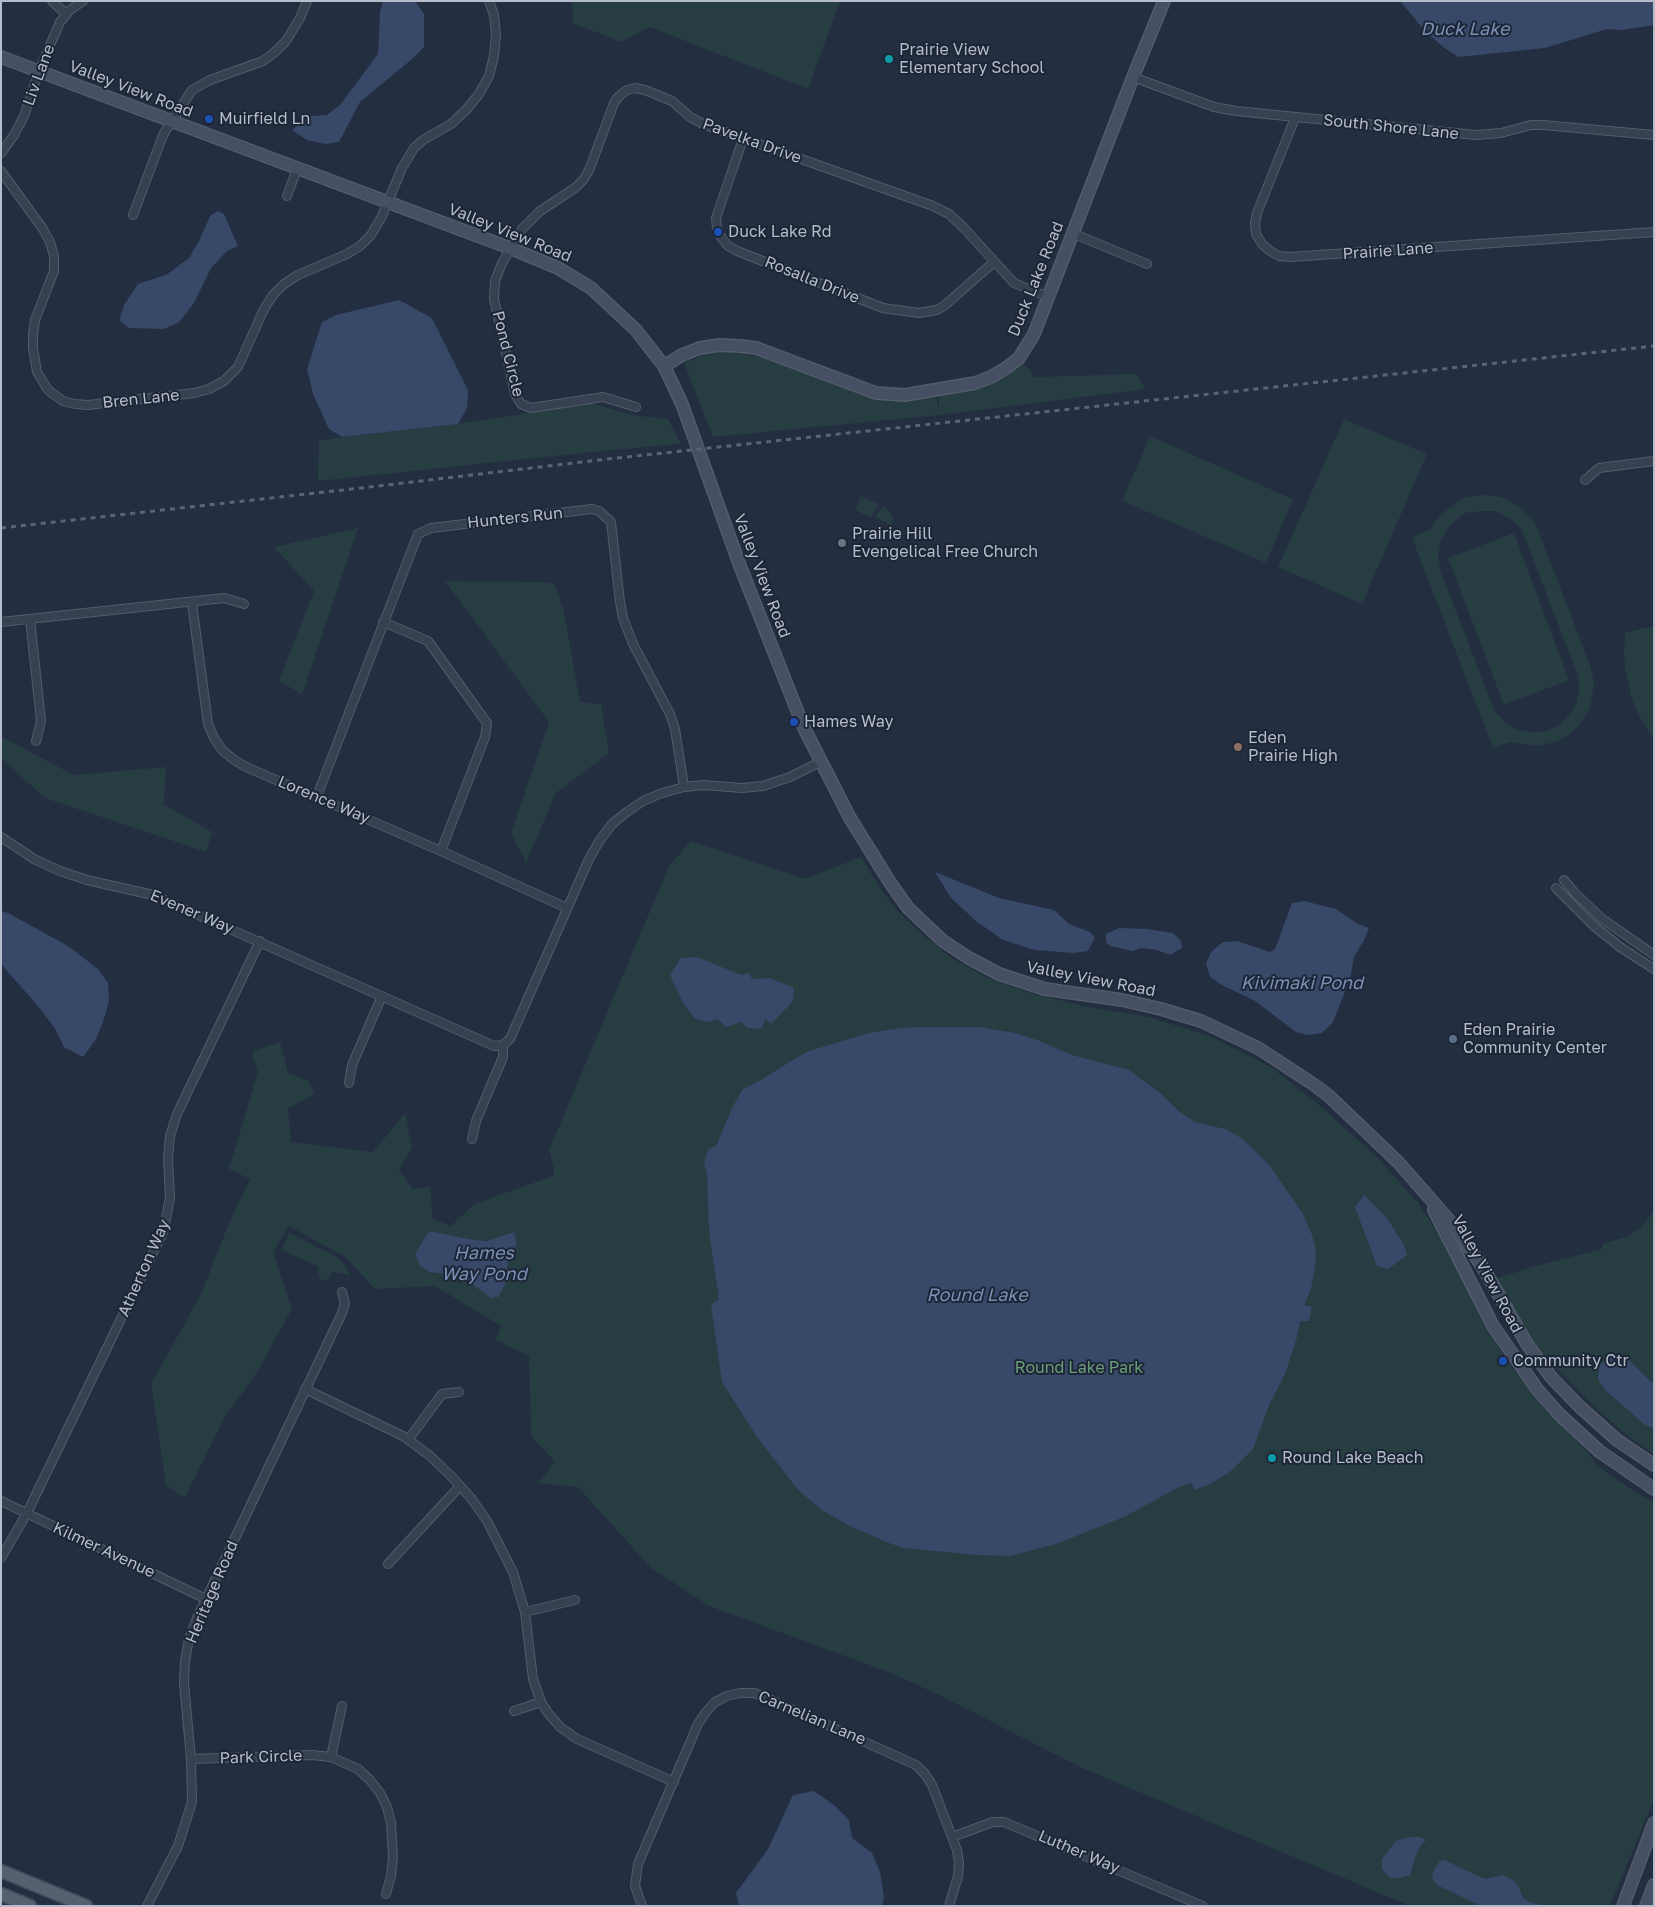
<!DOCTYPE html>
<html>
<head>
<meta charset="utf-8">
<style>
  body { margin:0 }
  #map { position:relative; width:1655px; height:1907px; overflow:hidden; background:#242e41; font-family:"Golos Text",sans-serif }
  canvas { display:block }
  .frame { position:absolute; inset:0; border:2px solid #b5bccb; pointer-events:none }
</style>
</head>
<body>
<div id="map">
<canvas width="1655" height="1907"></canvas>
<div class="frame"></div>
</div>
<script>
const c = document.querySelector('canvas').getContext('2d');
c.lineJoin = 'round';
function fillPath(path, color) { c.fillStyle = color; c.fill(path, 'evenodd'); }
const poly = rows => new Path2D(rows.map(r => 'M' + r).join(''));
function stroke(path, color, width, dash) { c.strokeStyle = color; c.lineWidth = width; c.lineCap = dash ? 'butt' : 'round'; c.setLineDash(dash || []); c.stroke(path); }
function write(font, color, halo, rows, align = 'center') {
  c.font = font + ' "Golos Text",sans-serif'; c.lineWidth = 4; c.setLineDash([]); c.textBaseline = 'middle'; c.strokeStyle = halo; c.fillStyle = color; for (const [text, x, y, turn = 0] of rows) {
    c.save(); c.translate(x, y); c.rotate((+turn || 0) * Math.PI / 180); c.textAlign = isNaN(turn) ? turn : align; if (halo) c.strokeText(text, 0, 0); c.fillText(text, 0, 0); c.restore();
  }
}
const green = poly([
  [572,1,840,1,808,89,650,27,621,42,573,23],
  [717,350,765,358,871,398,936,398,939,410,939,396,995,383,1023,363,1035,377,1136,374,1145,389,940,415,713,437,684,363],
  [592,403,631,415,668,419,681,444,602,451,318,481,319,440,458,424],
  [1344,419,1427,454,1362,604,1278,567],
  [1150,436,1293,499,1266,563,1122,501],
  [1484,495,1501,497,1520,507,1535,522,1590,665,1594,682,1590,709,1579,725,1569,735,1555,742,1538,746,1510,742,1493,748,1412,538,1429,530,1441,514,1453,505,1466,497],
  [1481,511,1496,511,1511,519,1521,528,1578,676,1579,690,1576,704,1569,715,1558,726,1546,731,1532,732,1517,730,1506,723,1495,712,1441,572,1438,555,1441,539,1450,525,1465,513],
  [861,496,879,504,871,518,855,510],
  [882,507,885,507,893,517,891,525,875,517],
  [358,528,302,695,279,680,314,591,274,547],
  [1514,533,1569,680,1504,705,1448,558],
  [445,581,542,582,555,584,564,612,580,702,601,704,609,753,556,793,526,863,511,833,549,722],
  [1654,626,1654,739,1638,714,1632,700,1625,668,1624,651,1625,633],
  [2,737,74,775,166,767,164,805,212,832,206,852,45,798,1,758],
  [691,841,805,879,861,857,878,885,895,908,922,934,952,958,990,979,1028,992,1083,1006,1149,1017,1210,1036,1271,1067,1318,1104,1377,1157,1419,1204,1454,1258,1482,1322,1507,1361,1540,1403,1585,1449,1597,1465,1614,1478,1654,1503,1654,1799,1610,1906,1410,1906,1082,1768,937,1694,891,1673,709,1606,651,1568,578,1487,538,1483,555,1462,531,1436,529,1356,496,1340,501,1326,435,1286,375,1289,345,1257,289,1226,273,1252,292,1309,253,1379,226,1414,185,1498,166,1485,151,1384,201,1294,227,1228,250,1179,229,1169,258,1072,252,1052,280,1042,288,1073,308,1081,315,1094,288,1108,291,1142,373,1152,405,1113,412,1147,399,1170,413,1189,430,1186,433,1219,451,1226,474,1204,553,1176,554,1169,549,1150,669,866],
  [1654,1211,1654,1454,1628,1436,1596,1409,1536,1346,1495,1279,1535,1266,1602,1249,1603,1244,1628,1236,1640,1228],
  [289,1232,340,1259,351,1275,333,1272,325,1282,318,1277,319,1267,282,1250]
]);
const water = poly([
  [383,1,415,1,424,14,424,47,411,60,360,102,339,142,325,144,307,140,292,130,311,116,327,115,340,105,378,54,380,12],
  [1400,1,1654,1,1654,25,1622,30,1607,29,1545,48,1458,57,1442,46,1425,31],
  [218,211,224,214,238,246,227,251,211,268,194,303,179,322,164,329,129,328,121,322,120,318,124,305,138,284,166,275,189,258,199,241,210,216],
  [399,300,432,318,468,390,467,408,458,424,342,437,329,429,313,394,307,369,322,322,336,315],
  [935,872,999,898,1054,910,1069,924,1090,932,1095,938,1088,951,1073,953,1035,950,1003,940,976,921,951,898],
  [1304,901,1336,909,1358,924,1369,928,1364,940,1354,957,1350,979,1333,1022,1322,1033,1308,1035,1296,1032,1255,1001,1222,985,1210,977,1206,963,1212,951,1223,942,1237,941,1270,952,1275,949,1292,903],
  [1,911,8,913,68,946,98,969,108,983,109,1001,103,1022,96,1039,83,1057,64,1047,54,1027,37,1005,1,964],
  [1119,928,1147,929,1173,933,1181,941,1182,948,1170,955,1157,950,1141,948,1133,951,1110,946,1106,942,1106,934],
  [697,957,741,975,749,973,752,979,770,978,794,988,793,1001,771,1024,766,1019,761,1029,748,1028,741,1022,726,1027,718,1019,708,1022,695,1019,683,1003,670,975,681,958],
  [923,1027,979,1027,1015,1033,1040,1041,1072,1055,1129,1070,1160,1093,1180,1112,1195,1122,1225,1129,1243,1139,1270,1166,1303,1214,1312,1235,1315,1247,1316,1260,1311,1289,1304,1305,1312,1307,1309,1321,1300,1321,1297,1337,1285,1374,1269,1405,1253,1449,1231,1471,1212,1483,1195,1490,1191,1483,1181,1486,1124,1517,1056,1544,1010,1556,977,1555,904,1548,886,1542,852,1527,823,1511,798,1490,757,1437,722,1382,711,1305,719,1299,709,1231,707,1172,704,1163,708,1149,716,1146,733,1106,743,1089,761,1080,796,1058,809,1051,869,1033,900,1028],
  [1364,1195,1387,1218,1404,1245,1407,1255,1388,1269,1377,1266,1355,1207],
  [429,1231,474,1240,487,1241,514,1232,517,1243,508,1262,505,1285,498,1297,491,1298,467,1280,445,1274,430,1272,420,1266,415,1254],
  [1611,1357,1630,1361,1650,1381,1654,1382,1654,1429,1644,1424,1605,1390,1598,1379,1599,1365],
  [814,1791,834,1805,849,1820,852,1838,872,1853,880,1872,884,1898,882,1906,739,1906,736,1893,768,1849,793,1795],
  [1409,1837,1420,1837,1426,1840,1421,1845,1416,1855,1410,1875,1400,1878,1390,1878,1382,1869,1382,1859,1396,1841],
  [1444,1860,1485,1879,1503,1875,1513,1880,1519,1887,1523,1898,1529,1902,1544,1906,1481,1906,1437,1885,1432,1878,1434,1870,1440,1861]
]);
const street = poly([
  [52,1,66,14],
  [1133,77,1214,107,1236,111,1476,135,1501,133,1531,125,1543,125,1654,135],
  [1295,118,1257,213,1255,223,1256,234,1262,244,1270,251,1279,256,1290,257,1654,232],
  [743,139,716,218,717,228,721,237,728,246,737,251,883,308,919,313,937,310,945,305,994,262],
  [1,153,14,135,24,116,39,71,60,22,70,10,83,1],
  [1,171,43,229,50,242,54,256,54,271,35,320,33,334,33,348,37,372,48,390,63,401,75,404,88,405,194,393,209,389,224,381,238,367,264,309,273,295,284,284,298,275,347,254,360,246,371,235,382,216,402,168,414,148,423,140,451,124,466,110,479,94,489,76,494,56,496,35,494,15,489,1],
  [287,196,297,169],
  [133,215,163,135,192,90,210,80,263,61,275,52,286,41,300,18,307,1],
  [1072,233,1147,264],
  [636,407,603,397,531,408,521,404,515,394,494,299,495,281,502,263,522,229,540,211,575,188,584,179,590,168,614,103,619,96,627,90,635,88,645,90,672,101,690,117,703,124,933,206,949,214,963,227,1014,283,1048,297],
  [1585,480,1599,468,1654,461],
  [192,603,208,724,214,738,222,750,233,759,246,767,441,851,567,908],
  [30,619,41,721,36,741],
  [1,622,224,598,244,604],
  [383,622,428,641,487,723,485,737,441,851],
  [317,796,418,534,431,528,592,509,599,511,611,522,620,602,623,618,633,644,670,714,675,729,684,787],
  [1,837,34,859,60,871,87,880,153,895,494,1046,503,1045],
  [1564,880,1574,892,1601,918,1654,955],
  [1556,888,1594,926,1620,947,1654,969],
  [349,1083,352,1065,382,996],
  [472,1139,476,1121,503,1057,503,1045,510,1039,589,859,600,840,612,824,627,812,643,801,662,793,684,787,703,785,742,788,763,786,790,777,820,762],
  [305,1389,403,1436,429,1455,452,1477,471,1498,487,1521,513,1572,525,1612,533,1679,541,1702,548,1713,560,1727,577,1739,674,1782],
  [408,1440,442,1394,459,1392],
  [1,1501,206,1599],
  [1,1558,27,1513,164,1230,170,1197,168,1158,170,1136,177,1114,260,941],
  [388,1564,460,1486],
  [525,1612,575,1600],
  [514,1711,541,1702],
  [331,1757,342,1706],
  [191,1759,312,1755,331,1757,358,1769,370,1780,380,1793,387,1807,391,1823,393,1857,391,1876,386,1894],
  [952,1837,993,1822,1004,1822,1203,1906],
  [147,1906,178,1846,192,1802,191,1759,184,1683,185,1661,189,1639,197,1618,342,1313,345,1303,342,1292],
  [642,1906,635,1886,638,1864,698,1724,706,1712,715,1702,727,1696,740,1693,754,1693,767,1698,916,1765,925,1774,932,1785,957,1850,959,1863,958,1876,949,1906]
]);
const secondary = poly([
  [1,57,510,248,558,268,591,288,636,330,664,366,682,404,740,566,804,728,850,818,889,881,908,908,943,941,969,958,999,974,1045,989,1122,1000,1161,1009,1201,1021,1258,1048,1313,1084,1329,1096,1398,1162,1455,1227,1482,1266,1527,1344,1551,1377,1580,1407,1617,1440,1654,1465],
  [664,366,682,355,700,348,719,345,740,346,756,348,876,393,905,395,975,383,991,377,1006,368,1019,358,1034,334,1133,77,1164,1],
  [1434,1210,1493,1326,1537,1389,1559,1414,1599,1451,1654,1489],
  [1623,1906,1654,1823],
  [1646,1906,1654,1885]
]);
const primary = poly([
  [1,1871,86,1906],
  [1,1894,30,1906]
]);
const rail = poly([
  [1,528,361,488,608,459,1654,346]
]);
const markers = [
  [889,59,5,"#0f9aa8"],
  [209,119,5,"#1a4fb4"],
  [718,232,5,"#1a4fb4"],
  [842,543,5,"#6b7280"],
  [794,722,5,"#1a4fb4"],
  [1238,747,5,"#8d6e63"],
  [1453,1039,5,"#5c6f8a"],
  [1503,1361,5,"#1a4fb4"],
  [1272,1458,5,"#0f9aa8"]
];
const poiNames = [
  ["Prairie View",899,50],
  ["Elementary School",899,68],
  ["Muirfield Ln",219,119],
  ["Duck Lake Rd",728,232],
  ["Prairie Hill",852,534],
  ["Evengelical Free Church",852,552],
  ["Hames Way",804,722],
  ["Eden",1248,738],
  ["Prairie High",1248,756],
  ["Eden Prairie",1463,1030],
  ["Community Center",1463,1048],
  ["Community Ctr",1513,1361],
  ["Round Lake Beach",1282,1458]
];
const streetNames = [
  ["Liv Lane",39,75,-70],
  ["Valley View Road",131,89,21],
  ["South Shore Lane",1391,127,6],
  ["Pavelka Drive",752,141,20],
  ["Valley View Road",510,233,22],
  ["Prairie Lane",1388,251,-4],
  ["Duck Lake Road",1036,279,-68],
  ["Rosalla Drive",812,280,22],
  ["Pond Circle",508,354,76],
  ["Bren Lane",141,399,-6],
  ["Hunters Run",515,518,-6],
  ["Valley View Road",762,576,69],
  ["Lorence Way",324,800,23],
  ["Evener Way",192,912,23],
  ["Valley View Road",1091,979,11],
  ["Atherton Way",144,1268,-66],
  ["Valley View Road",1487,1274,62],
  ["Kilmer Avenue",104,1550,25],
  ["Heritage Road",212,1592,-67],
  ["Carnelian Lane",812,1718,23],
  ["Park Circle",261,1757,-2],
  ["Luther Way",1079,1852,23]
];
const parkNames = [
  ["Round Lake Park",1079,1368]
];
const waterNames = [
  ["Duck Lake",1465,29],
  ["Kivimaki Pond",1302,983],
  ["Hames",484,1253],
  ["Way Pond",484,1274],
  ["Round Lake",977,1295]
];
fillPath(green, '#263d42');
fillPath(water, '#374869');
stroke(street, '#535c6b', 10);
stroke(secondary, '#535c6b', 14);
stroke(primary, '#424a5a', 15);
stroke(street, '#384151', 8);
stroke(secondary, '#464f64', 11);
stroke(primary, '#566071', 12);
stroke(rail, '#5a6478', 3, [5, 5]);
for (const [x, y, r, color] of markers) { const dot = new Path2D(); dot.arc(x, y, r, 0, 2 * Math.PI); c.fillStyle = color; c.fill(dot); stroke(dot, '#1d2636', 2); }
write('16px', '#b5bccb', '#1d2636', poiNames, 'left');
write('16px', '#b5bccb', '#1d2636', streetNames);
write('16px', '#6b9d7a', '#1d2636', parkNames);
write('italic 18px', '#7b8fb4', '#1d2636', waterNames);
</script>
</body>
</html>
